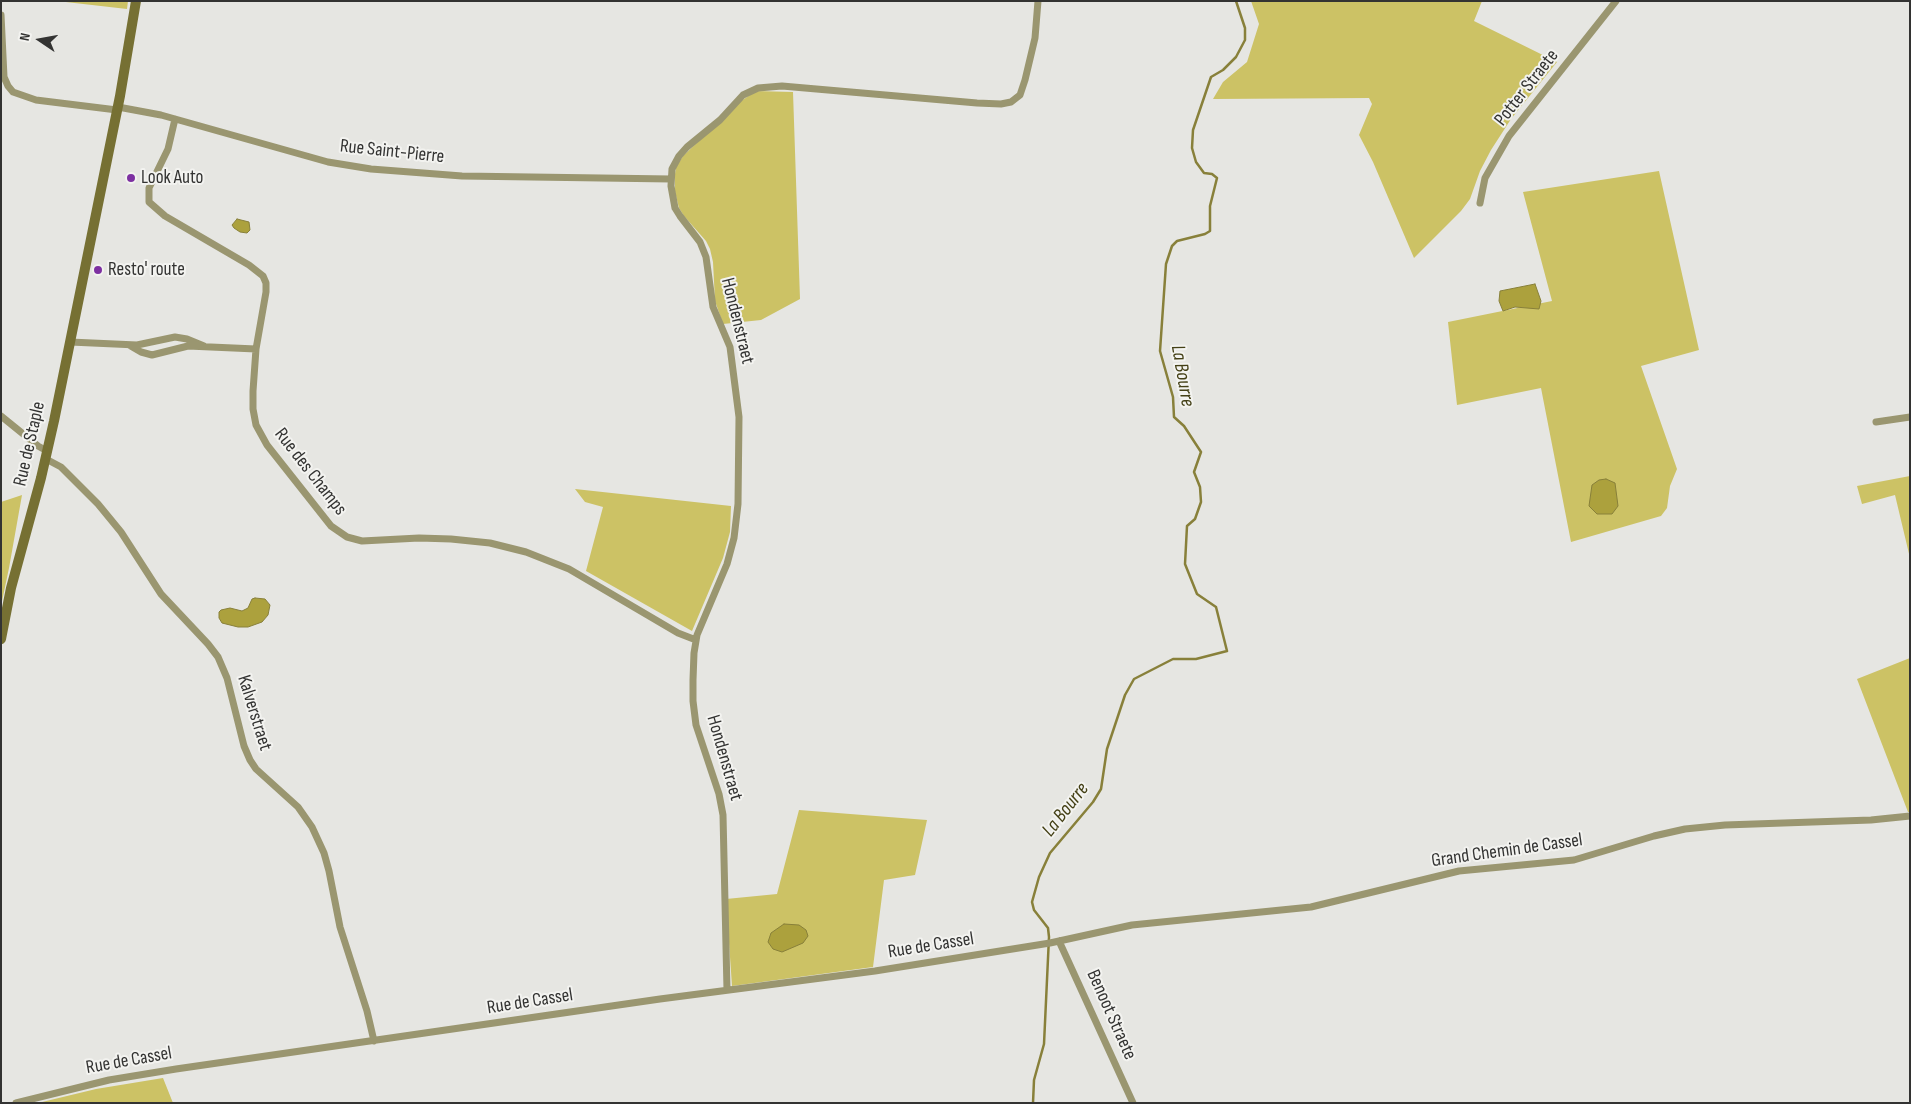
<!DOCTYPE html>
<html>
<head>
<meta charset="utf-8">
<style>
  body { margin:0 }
  #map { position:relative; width:1911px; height:1104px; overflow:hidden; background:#e6e6e2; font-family:"Sofia Sans Condensed",sans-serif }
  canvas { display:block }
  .frame { position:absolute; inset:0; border:2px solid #333332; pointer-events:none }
  .north { position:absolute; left:15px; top:15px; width:50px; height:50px; -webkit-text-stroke:4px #f3f3f0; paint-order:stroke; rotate:282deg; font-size:14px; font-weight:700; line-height:20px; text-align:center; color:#333332 }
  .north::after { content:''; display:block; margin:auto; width:18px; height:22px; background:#333332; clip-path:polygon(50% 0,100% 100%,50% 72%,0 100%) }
</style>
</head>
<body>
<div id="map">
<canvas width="1911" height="1104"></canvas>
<div class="frame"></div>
<div class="north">N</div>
</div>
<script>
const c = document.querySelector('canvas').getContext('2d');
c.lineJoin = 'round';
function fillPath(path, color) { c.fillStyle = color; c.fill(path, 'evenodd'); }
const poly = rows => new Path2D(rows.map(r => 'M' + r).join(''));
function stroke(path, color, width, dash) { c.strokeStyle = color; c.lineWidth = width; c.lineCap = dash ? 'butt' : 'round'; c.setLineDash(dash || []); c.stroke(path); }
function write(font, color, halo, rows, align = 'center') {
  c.font = font + ' "Sofia Sans Condensed",sans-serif'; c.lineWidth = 4; c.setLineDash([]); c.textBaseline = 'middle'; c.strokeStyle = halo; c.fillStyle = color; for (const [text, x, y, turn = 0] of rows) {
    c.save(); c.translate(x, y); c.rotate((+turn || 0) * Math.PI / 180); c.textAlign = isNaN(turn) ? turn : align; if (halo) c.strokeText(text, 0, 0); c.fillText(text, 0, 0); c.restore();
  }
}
const green = poly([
  [57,1,128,1,127,9],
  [1251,1,1482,1,1474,21,1557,62,1511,119,1491,150,1480,171,1470,199,1461,211,1414,258,1373,162,1359,135,1372,104,1369,98,1213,99,1223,82,1247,62,1259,24],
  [756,91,793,92,800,299,761,320,723,324,715,301,713,262,710,249,706,241,684,216,679,208,675,192,675,174,676,167,683,156,741,101],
  [1659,171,1699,350,1641,366,1677,469,1670,486,1667,508,1661,516,1571,542,1541,388,1457,405,1448,322,1552,301,1523,192],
  [1910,476,1910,558,1895,495,1862,504,1857,486],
  [575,489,731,506,730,532,723,558,692,631,586,571,603,507,585,502],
  [22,495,9,568,1,606,1,502],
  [1910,658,1910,812,1908,812,1857,679],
  [799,810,927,820,915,875,884,880,873,967,732,986,726,899,777,894],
  [163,1078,173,1103,38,1103,96,1089]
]);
const water = poly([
  [237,219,249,222,250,230,247,233,240,232,234,228,232,225,237,219],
  [1535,284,1541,301,1539,309,1515,307,1503,311,1499,301,1500,291,1535,284],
  [1606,479,1615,483,1618,506,1612,514,1597,514,1589,506,1592,485,1599,480,1606,479],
  [255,598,265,599,270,605,268,615,262,622,248,627,238,627,222,623,219,618,219,612,221,610,230,608,242,611,248,608,252,599,255,598],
  [784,924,799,925,806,930,808,936,803,943,782,952,773,949,768,942,771,933,784,924]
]);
const stream = poly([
  [1033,1103,1034,1080,1044,1044,1049,937,1048,928,1034,910,1032,902,1039,877,1050,853,1093,802,1101,789,1107,749,1125,695,1134,679,1173,659,1196,659,1227,651,1216,607,1197,594,1185,564,1187,526,1195,519,1201,502,1200,487,1194,472,1201,452,1184,426,1174,417,1173,397,1160,351,1166,264,1172,246,1177,241,1205,234,1210,231,1210,206,1217,178,1212,174,1204,173,1196,162,1192,148,1193,130,1211,77,1223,70,1236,57,1245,40,1245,28,1236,1]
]);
const minor = poly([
  [1,15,4,77,8,86,13,92,36,100,117,110],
  [118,107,161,115,328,162,371,169,462,176,671,179],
  [175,119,168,149,149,188,149,202,165,216,249,265,263,276,266,283,266,292,256,349,253,391,253,409,256,425,267,445,331,526,347,537,362,541,419,538,451,539,490,543,526,552,569,569,678,633,696,640],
  [1480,203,1485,178,1509,136,1616,1],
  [70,342,137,345,175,337,187,339,204,346],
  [129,345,141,352,152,355,188,346,256,349],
  [1,416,38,446,47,451],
  [1876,422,1910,417],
  [46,459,61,467,98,504,121,532,161,594,208,644,218,657,227,678,244,746,250,760,256,769,298,807,312,827,324,853,329,871,340,927,367,1011,374,1041],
  [1059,941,1133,1103],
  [727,990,723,815,719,794,696,725,693,701,693,680,694,653,697,635,727,564,734,538,738,504,739,417,730,347,713,307,706,257,700,242,680,216,675,208,671,186,672,169,679,156,687,147,720,120,743,95,758,88,782,86,977,103,1001,104,1011,102,1020,95,1025,80,1035,38,1038,1],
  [16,1103,109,1080,176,1069,660,999,875,971,1050,943,1132,925,1311,907,1459,871,1574,860,1654,836,1685,829,1725,825,1871,820,1910,816]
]);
const secondary = poly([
  [1,639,11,588,41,478,54,421,120,96,136,1]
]);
const markers = [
  [131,178,5,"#7d30a1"],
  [98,270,5,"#7d30a1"]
];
const streetNames = [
  ["Potter Straete",1527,88,-52],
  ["Rue Saint-Pierre",392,152,6],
  ["Hondenstraet",737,321,76],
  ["Rue de Staple",30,444,-77],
  ["Rue des Champs",310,472,52],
  ["Kalverstraet",254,713,73],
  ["Hondenstraet",724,758,74],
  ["Grand Chemin de Cassel",1507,851,-8],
  ["Rue de Cassel",931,946,-9],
  ["Rue de Cassel",530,1002,-9],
  ["Benoot Straete",1111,1015,66],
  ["Rue de Cassel",129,1061,-10]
];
const poiNames = [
  ["Look Auto",141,178],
  ["Resto' route",108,270]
];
const waterNames = [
  ["La Bourre",1182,376,80],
  ["La Bourre",1066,810,-52]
];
fillPath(green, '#ccc265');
fillPath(water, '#aca13d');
stroke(water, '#88803a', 1);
stroke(stream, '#88803a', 2.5);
stroke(minor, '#9a9670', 7);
stroke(secondary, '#767033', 10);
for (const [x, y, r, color] of markers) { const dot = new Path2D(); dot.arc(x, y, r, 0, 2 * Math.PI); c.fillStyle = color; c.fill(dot); stroke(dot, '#f3f3f0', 2); }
write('19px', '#333332', '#f3f3f0', streetNames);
write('19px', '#333332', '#f3f3f0', poiNames, 'left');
write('italic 20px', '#444016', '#f3f3f0', waterNames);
</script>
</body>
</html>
